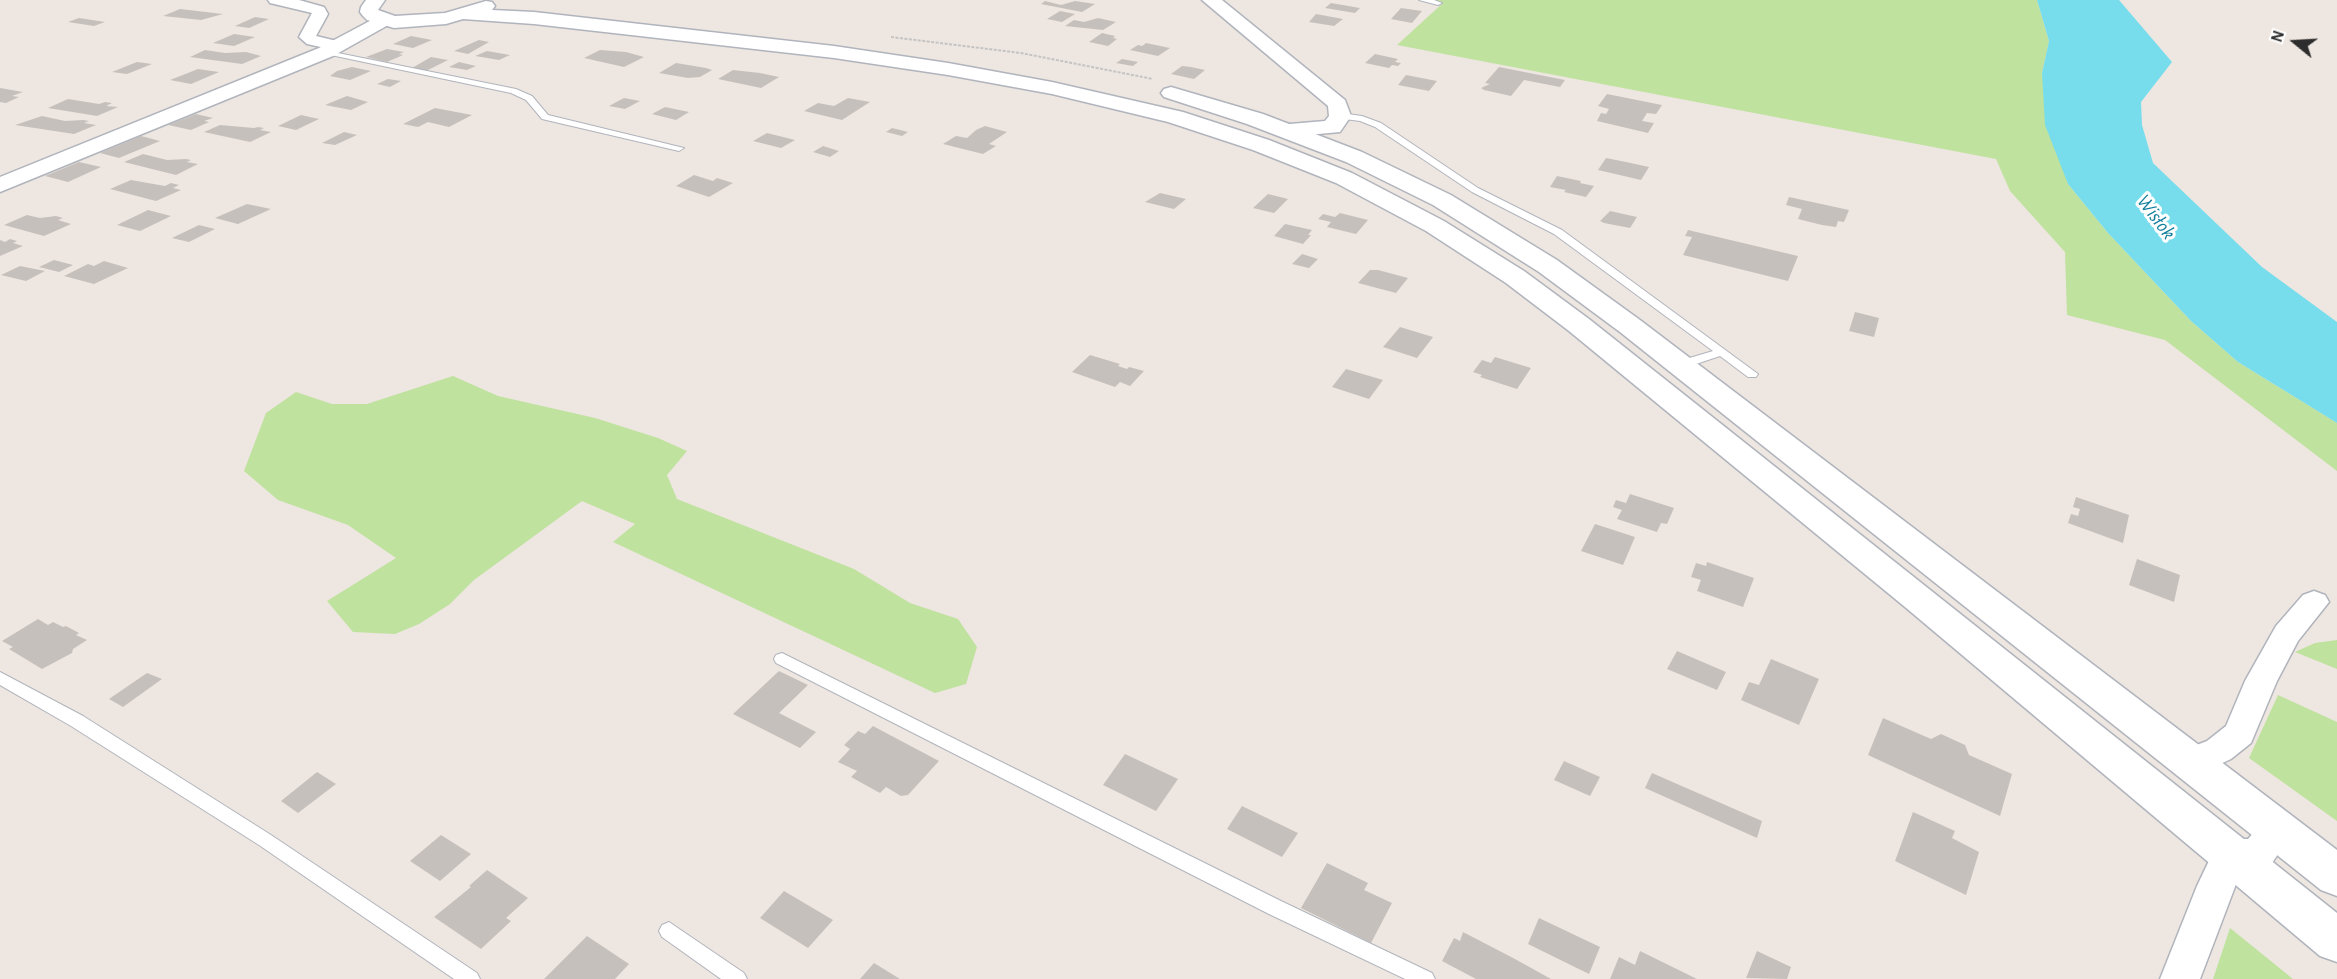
<!DOCTYPE html>
<html>
<head>
<meta charset="utf-8">
<style>
  body { margin:0 }
  #map { position:relative; width:2337px; height:979px; overflow:hidden; background:#eee6e0; font-family:"Alegreya Sans",sans-serif }
  canvas { display:block }
  .north { position:absolute; left:2265px; top:12px; width:60px; height:60px; -webkit-text-stroke:4px #fff; paint-order:stroke; rotate:288deg; font-size:16px; font-weight:700; line-height:24px; text-align:center; color:#2d2d2d }
  .north::after { content:''; display:block; margin:auto; width:21px; height:27px; background:#2d2d2d; clip-path:polygon(50% 0,100% 100%,50% 72%,0 100%) }
</style>
</head>
<body>
<div id="map">
<canvas width="2337" height="979"></canvas>
<div class="north">N</div>
</div>
<script>
const c = document.querySelector('canvas').getContext('2d');
c.lineJoin = 'round';
function fillPath(path, color) { c.fillStyle = color; c.fill(path, 'evenodd'); }
const poly = rows => new Path2D(rows.map(r => 'M' + r).join(''));
function stroke(path, color, width, dash) { c.strokeStyle = color; c.lineWidth = width; c.lineCap = dash ? 'butt' : 'round'; c.setLineDash(dash || []); c.stroke(path); }
function write(font, color, halo, rows, align = 'center') {
  c.font = font + ' "Alegreya Sans",sans-serif'; c.lineWidth = 6; c.setLineDash([]); c.textBaseline = 'middle'; c.strokeStyle = halo; c.fillStyle = color; for (const [text, x, y, turn = 0] of rows) {
    c.save(); c.translate(x, y); c.rotate((+turn || 0) * Math.PI / 180); c.textAlign = isNaN(turn) ? turn : align; if (halo) c.strokeText(text, 0, 0); c.fillText(text, 0, 0); c.restore();
  }
}
const green = poly([
  [1428,0,2037,0,2049,41,2042,73,2068,184,2108,233,2191,321,2238,362,2337,423,2337,471,2165,340,2067,315,2065,252,2010,191,1996,159,1397,45,1443,3],
  [453,376,498,396,595,418,658,438,687,451,667,475,677,499,854,569,910,603,958,619,977,647,966,684,935,693,613,542,635,524,582,501,474,580,450,604,419,624,395,634,353,632,327,601,396,558,348,525,278,500,244,471,266,413,296,392,332,404,367,404],
  [2337,640,2337,669,2295,652,2315,643],
  [2278,695,2337,722,2337,821,2249,758],
  [2230,928,2293,979,2213,979]
]);
const water = poly([
  [2037,0,2119,0,2172,62,2141,102,2142,125,2153,163,2262,267,2337,322,2337,423,2238,362,2191,321,2108,233,2068,184,2045,125,2042,73,2049,41]
]);
const building = poly([
  [1045,1,1061,5,1075,1,1095,4,1082,12,1041,4],
  [1331,3,1360,8,1355,13,1325,8],
  [1401,8,1422,11,1412,23,1391,19],
  [180,9,223,14,201,20,163,16],
  [1060,11,1075,14,1062,22,1047,19],
  [1316,14,1343,19,1334,26,1309,22],
  [255,17,269,19,249,28,235,26],
  [79,18,105,22,94,26,68,22],
  [1098,18,1116,22,1103,30,1065,26,1074,20,1084,22],
  [1102,33,1115,36,1113,38,1117,39,1108,46,1089,42],
  [234,34,255,37,234,46,213,43],
  [411,36,432,40,413,48,393,44],
  [479,40,489,42,468,54,454,51],
  [1146,43,1170,48,1158,56,1130,50,1138,45,1142,46],
  [387,49,404,52,399,54,403,55,387,62,366,57],
  [205,50,225,53,246,52,261,56,242,64,190,57],
  [600,50,626,52,644,57,624,67,584,58],
  [487,51,510,55,499,60,475,56],
  [1375,54,1398,59,1395,62,1401,63,1398,66,1392,65,1389,68,1365,63],
  [431,57,448,60,426,71,412,68],
  [1122,59,1138,62,1133,66,1116,63],
  [137,62,152,64,127,74,112,72],
  [459,62,476,66,467,70,449,67],
  [676,63,706,68,712,70,700,77,688,78,659,73],
  [1182,66,1191,67,1205,70,1194,79,1171,74],
  [352,67,371,71,350,80,330,76,337,71],
  [1499,67,1565,80,1560,87,1524,80,1511,96,1484,90,1481,88,1490,84,1485,83],
  [198,69,219,72,191,84,170,80],
  [733,70,760,73,779,77,761,88,718,79],
  [1406,75,1437,81,1429,91,1398,85],
  [388,79,401,81,390,87,377,84],
  [0,88,23,92,12,96,19,97,6,103,0,102],
  [1607,94,1662,105,1656,114,1647,113,1642,121,1654,123,1648,133,1597,121,1601,113,1606,114,1609,109,1598,106],
  [347,96,368,102,351,110,325,105],
  [624,98,640,101,625,109,609,106],
  [848,98,870,102,842,120,804,111,818,103,834,106],
  [68,99,99,104,105,102,112,103,106,106,118,107,97,116,48,108],
  [665,107,689,112,676,120,652,114],
  [435,108,472,115,449,127,428,122,418,127,403,124],
  [196,114,213,118,204,121,209,122,191,130,168,125],
  [301,115,319,119,296,130,278,126],
  [42,116,65,121,83,120,89,121,84,123,96,125,74,134,15,125],
  [220,125,254,128,258,127,264,128,260,130,271,132,250,142,204,132],
  [985,126,1007,132,989,144,996,146,983,154,943,144,956,136,967,138,976,130],
  [892,128,908,132,902,136,886,132],
  [344,132,357,135,335,145,322,143],
  [767,133,795,140,781,148,753,141],
  [141,136,160,141,119,158,100,153],
  [823,146,839,151,830,157,813,152],
  [143,154,167,160,186,159,191,160,187,162,198,164,176,175,124,162],
  [1606,158,1626,162,1649,167,1641,180,1598,170],
  [79,162,101,167,68,182,45,176],
  [694,175,713,181,717,178,733,183,709,197,676,186],
  [1557,176,1581,181,1580,183,1594,186,1586,197,1564,192,1566,190,1550,187],
  [131,180,165,186,171,183,179,185,173,188,181,190,156,201,110,189],
  [1160,193,1186,199,1174,209,1145,202],
  [1268,194,1288,199,1274,213,1253,208],
  [1789,197,1849,210,1844,222,1838,221,1836,227,1822,225,1798,219,1802,209,1786,205],
  [247,204,271,209,238,224,215,218],
  [148,210,171,216,140,231,117,225],
  [1610,211,1637,217,1630,228,1604,223,1600,221],
  [1340,213,1368,220,1356,234,1327,227,1331,222,1318,219,1323,214,1335,217],
  [27,215,40,218,56,216,63,218,58,220,71,224,44,236,4,225],
  [1285,224,1312,230,1308,235,1311,235,1303,244,1274,236],
  [199,225,215,229,189,242,172,238],
  [1688,230,1798,256,1788,281,1683,255,1692,237,1685,236],
  [10,239,17,241,13,243,23,246,0,256,0,240,5,242],
  [1302,254,1318,259,1309,268,1292,264],
  [54,260,73,265,59,272,39,267],
  [104,261,128,268,94,284,64,276,88,264,94,266],
  [20,266,45,271,26,281,1,275],
  [1370,270,1378,270,1408,278,1396,293,1358,283],
  [1855,312,1879,318,1874,337,1849,331],
  [1400,327,1433,337,1417,358,1383,347],
  [1090,355,1120,364,1118,366,1127,369,1129,367,1144,371,1130,386,1120,382,1115,387,1072,372],
  [1495,357,1531,368,1517,389,1480,377,1482,375,1473,372,1482,360,1491,363],
  [1346,369,1383,380,1369,399,1332,387],
  [1630,494,1674,508,1667,524,1661,523,1657,532,1617,519,1622,510,1613,507,1616,500,1626,503],
  [2076,497,2129,515,2123,543,2068,523,2071,514,2078,516,2080,509,2073,507],
  [1595,524,1635,537,1623,565,1581,551],
  [2137,559,2180,575,2174,602,2129,585],
  [1707,562,1754,578,1743,607,1697,591,1701,580,1691,577,1696,563,1706,566],
  [38,619,48,625,53,622,63,627,66,626,79,633,76,635,87,640,73,649,72,653,42,669,9,649,13,647,2,641],
  [1677,651,1726,672,1717,690,1667,669],
  [1771,659,1819,679,1799,725,1741,700,1749,682,1759,685],
  [779,671,808,685,779,713,816,732,800,748,733,714],
  [147,673,162,679,123,707,109,699],
  [1883,718,1931,739,1941,734,1965,745,1969,755,2012,774,2000,816,1868,755],
  [873,726,939,761,908,795,901,796,886,787,880,793,851,777,857,771,838,762,850,749,844,745,858,731,865,734],
  [1125,754,1178,779,1156,811,1103,785],
  [1564,761,1600,777,1590,796,1554,780],
  [317,772,336,784,298,813,281,801],
  [1652,773,1762,821,1757,838,1645,788],
  [1242,806,1298,833,1282,857,1227,829],
  [1913,812,1955,831,1952,838,1979,852,1966,895,1895,861],
  [441,835,471,854,440,881,410,861],
  [1327,863,1368,883,1364,890,1392,903,1371,943,1301,908],
  [487,870,528,898,506,918,511,921,481,949,434,917,471,887,469,886],
  [784,891,833,920,808,948,760,918],
  [1539,918,1600,947,1589,974,1528,944],
  [1463,932,1515,959,1551,979,1476,979,1442,961,1454,938,1460,941],
  [587,936,629,964,615,979,544,979],
  [1640,951,1697,979,1610,979,1619,957,1635,965],
  [1757,951,1791,967,1787,979,1746,978],
  [874,963,900,979,860,979]
]);
const path = poly([
  [891,37,1021,53,1153,79]
]);
const service = poly([
  [1419,0,1434,0,1442,3,1438,5,1419,0],
  [323,50,516,89,532,96,548,115,684,148,679,151,542,119,526,100,511,93,326,54,323,54,323,50],
  [1340,113,1362,116,1381,123,1478,188,1562,230,1758,374,1756,377,1748,377,1720,356,1684,368,1676,368,1674,365,1676,362,1713,351,1554,234,1472,192,1375,127,1360,121,1337,118,1337,114,1340,113],
  [782,653,1283,902,1432,973,1435,979,1405,979,1269,914,776,663,774,659,776,655,782,653],
  [0,672,83,716,271,835,477,973,480,979,454,979,259,845,71,726,0,685,0,672],
  [669,922,744,973,747,979,721,979,662,937,659,931,662,925,669,922]
]);
const minor = poly([
  [268,0,299,0,324,7,328,14,316,36,345,43,347,46,339,51,307,44,299,37,312,13,270,3,268,0],
  [2314,591,2325,595,2329,602,2298,641,2277,681,2251,743,2231,759,2203,772,2191,776,2179,772,2174,762,2179,752,2207,741,2226,726,2245,681,2276,626,2303,595,2314,591],
  [2272,810,2285,814,2290,825,2291,835,2272,863,2251,871,2241,871,2200,979,2160,979,2197,886,2217,844,2230,839,2248,839,2255,831,2254,825,2259,814,2272,810]
]);
const tertiary = poly([
  [1202,0,1222,0,1345,100,1351,116,1340,132,1286,137,1278,135,1275,130,1278,125,1325,121,1329,116,1328,106,1202,0],
  [383,14,390,16,392,20,390,24,333,56,0,192,0,177,319,48,383,14]
]);
const secondary = poly([
  [366,0,385,0,378,10,395,16,445,13,486,1,492,2,495,6,492,10,534,12,834,46,948,63,1052,82,1183,112,1269,140,1352,173,1444,221,1524,271,1589,319,2337,913,2337,962,2320,956,1905,607,1569,331,1506,283,1426,231,1336,183,1253,150,1168,122,1052,94,948,75,834,58,534,24,463,19,446,24,394,28,367,20,363,16,360,12,361,7,366,0],
  [1171,87,1263,114,1362,152,1451,195,1557,260,1640,320,2337,850,2337,896,2321,890,1620,332,1539,272,1433,205,1346,162,1247,124,1164,97,1161,93,1164,89,1171,87]
]);
const farWaternames = [
  ["Wisłok",2156,217,53]
];
fillPath(green, '#bfe29e');
fillPath(water, '#77ddec');
fillPath(building, '#c6c0bc');
stroke(service, '#b0b4bc', 2);
stroke(minor, '#b0b4bc', 3);
stroke(tertiary, '#b0b4bc', 3);
stroke(secondary, '#b0b4bc', 3);
stroke(path, '#c4c4c4', 2, [3, 1.5]);
fillPath(service, '#fff');
fillPath(minor, '#fff');
fillPath(tertiary, '#fff');
fillPath(secondary, '#fff');
write('italic 20px', '#127f9c', '#fff', farWaternames);
</script>
</body>
</html>
